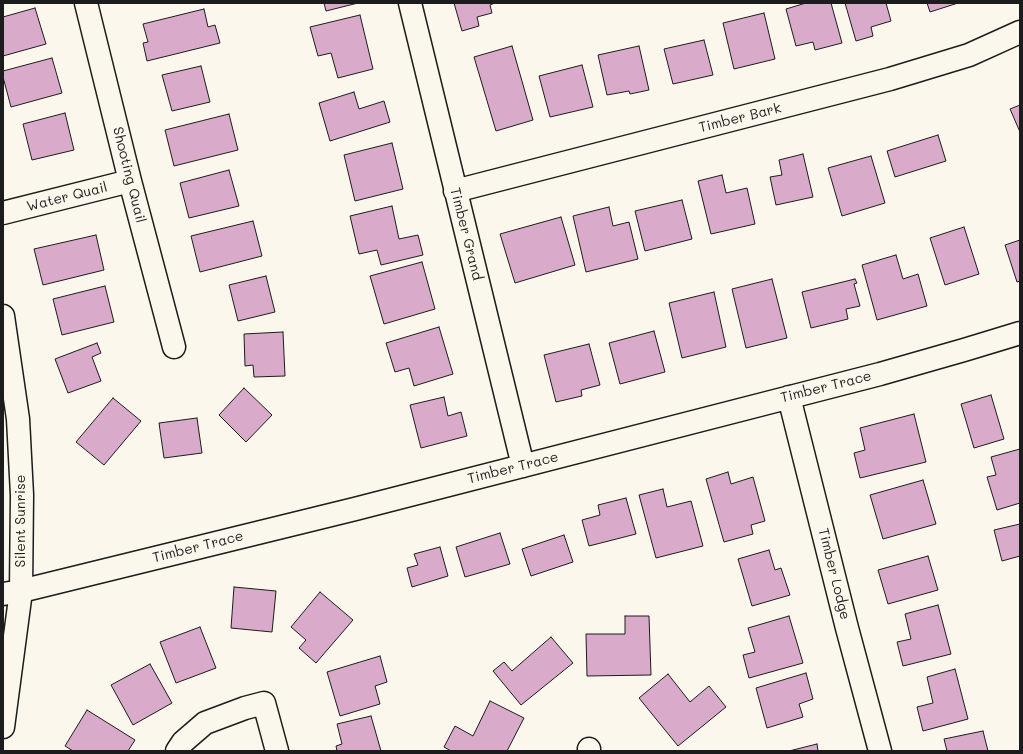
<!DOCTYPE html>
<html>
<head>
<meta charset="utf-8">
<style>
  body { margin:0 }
  #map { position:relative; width:1023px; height:754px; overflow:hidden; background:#fbf7ec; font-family:Mali,sans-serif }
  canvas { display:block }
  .frame { position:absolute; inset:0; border:4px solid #1c1c1c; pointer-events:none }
</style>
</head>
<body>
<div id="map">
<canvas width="1023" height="754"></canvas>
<div class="frame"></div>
</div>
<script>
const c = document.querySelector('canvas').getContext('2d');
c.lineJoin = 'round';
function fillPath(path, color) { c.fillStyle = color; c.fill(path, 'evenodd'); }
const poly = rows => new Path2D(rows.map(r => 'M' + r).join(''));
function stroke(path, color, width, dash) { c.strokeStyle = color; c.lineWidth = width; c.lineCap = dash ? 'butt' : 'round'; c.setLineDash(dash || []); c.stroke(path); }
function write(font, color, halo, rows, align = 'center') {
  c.font = font + ' Mali,sans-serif'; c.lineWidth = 3; c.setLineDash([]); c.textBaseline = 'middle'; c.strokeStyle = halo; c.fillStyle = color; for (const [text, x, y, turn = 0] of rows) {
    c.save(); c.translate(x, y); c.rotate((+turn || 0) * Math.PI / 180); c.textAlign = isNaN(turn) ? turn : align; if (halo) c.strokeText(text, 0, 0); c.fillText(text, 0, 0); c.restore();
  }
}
const building = poly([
  [324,3,358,3,326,11,324,3],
  [454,3,495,3,490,5,492,13,477,17,479,26,462,31,454,3],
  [806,3,831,3,842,43,815,50,813,42,796,46,786,9,806,3],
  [845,3,886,3,891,21,871,27,873,36,856,41,845,3],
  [927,3,958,3,930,12,927,3],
  [35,8,46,44,3,56,3,17,35,8],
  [204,9,208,27,215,25,220,43,147,61,143,43,148,42,143,24,204,9],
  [764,13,775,59,734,69,723,23,764,13],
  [360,15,373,69,338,78,331,53,318,56,310,27,360,15],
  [704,40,713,75,673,84,664,49,704,40],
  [512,46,533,120,496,131,474,57,512,46],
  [639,46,649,90,630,94,629,91,607,95,598,55,639,46],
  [52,58,62,93,11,107,3,77,3,71,52,58],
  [582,65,593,107,550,117,539,76,582,65],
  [201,66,210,102,172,111,162,75,201,66],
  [354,92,359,109,384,101,390,122,330,141,319,103,354,92],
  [1020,105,1020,132,1010,109,1020,105],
  [65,113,74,150,32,160,23,124,65,113],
  [229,114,238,150,174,166,165,130,229,114],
  [938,135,946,161,895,177,887,151,938,135],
  [392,143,403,189,355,201,344,155,392,143],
  [803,154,813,197,776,205,770,177,782,175,779,160,803,154],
  [871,156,885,203,842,216,828,168,871,156],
  [229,170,239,206,189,218,180,183,229,170],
  [722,175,726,193,747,188,755,224,711,234,698,181,722,175],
  [682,200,692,239,645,251,635,211,682,200],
  [392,206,399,239,418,235,423,255,381,265,377,250,359,254,350,216,392,206],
  [609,207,613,226,629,222,638,259,586,272,573,216,609,207],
  [561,217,575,265,515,283,500,234,561,217],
  [253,221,262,256,200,272,191,236,253,221],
  [964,227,979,274,945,285,930,238,964,227],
  [96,235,104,270,43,285,34,249,96,235],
  [1020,240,1020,281,1017,282,1005,245,1020,240],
  [896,255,903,279,918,274,927,306,877,320,862,265,896,255],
  [422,262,435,309,384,324,370,276,422,262],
  [266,276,275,312,238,321,229,285,266,276],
  [772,279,787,338,746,348,732,289,772,279],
  [855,279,857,283,854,284,860,306,846,309,848,319,811,328,802,292,855,279],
  [105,286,114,322,62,335,53,299,105,286],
  [714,292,726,347,682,358,669,303,714,292],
  [439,327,453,374,414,386,409,368,395,372,386,343,439,327],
  [654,331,665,372,620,384,609,343,654,331],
  [283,332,285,376,254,377,253,365,245,366,244,334,283,332],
  [97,343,101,353,92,357,101,381,68,393,55,359,97,343],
  [589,344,600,385,581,390,582,396,556,402,544,355,589,344],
  [244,388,272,415,246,442,219,415,244,388],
  [991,395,1004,439,974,448,961,404,991,395],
  [444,397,448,416,461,412,467,436,421,448,410,405,444,397],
  [113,398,141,421,104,465,76,442,113,398],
  [914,414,926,462,860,478,854,453,865,450,860,428,914,414],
  [197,418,202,453,164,458,159,423,197,418],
  [1020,449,1020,503,997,510,987,477,996,475,991,457,1020,449],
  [728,472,731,484,753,477,765,521,751,525,753,534,724,542,706,479,728,472],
  [923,480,936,524,883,539,870,495,923,480],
  [663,489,667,507,691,501,703,546,656,558,639,495,663,489],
  [626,498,636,534,589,546,582,520,600,515,598,505,626,498],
  [1020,524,1020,556,1002,561,994,530,1020,524],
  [500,533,510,564,465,577,456,547,500,533],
  [564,535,573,562,531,576,522,549,564,535],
  [440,547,448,576,412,587,407,568,418,565,414,554,440,547],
  [769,550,775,570,781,568,790,595,752,606,738,559,769,550],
  [928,556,938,590,888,604,878,570,928,556],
  [234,587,276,591,272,632,231,628,234,587],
  [320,592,353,620,316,663,299,648,306,640,291,627,320,592],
  [938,605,951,654,903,666,897,642,911,639,905,614,938,605],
  [625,616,649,616,651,675,587,676,586,634,625,634,625,616],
  [789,616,803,663,749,678,743,655,755,652,748,628,789,616],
  [200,627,216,668,176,683,160,642,200,627],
  [551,637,573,663,521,705,493,671,504,662,512,671,551,637],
  [380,656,387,682,375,686,380,704,340,716,327,672,380,656],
  [150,664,172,703,133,725,111,685,150,664],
  [955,669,968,719,923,731,917,707,933,703,927,677,955,669],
  [806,673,813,699,799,704,803,717,767,728,756,688,806,673],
  [668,674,690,702,709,686,726,707,678,746,639,698,668,674],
  [490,701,524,718,507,751,451,751,444,747,455,726,473,736,490,701],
  [87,710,135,740,128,751,73,751,65,746,87,710],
  [371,716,381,751,337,751,336,746,342,744,337,724,371,716],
  [983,731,988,751,947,751,944,739,983,731],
  [817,744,818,751,789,751,817,744]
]);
const minor = poly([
  [86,3,130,181,174,347],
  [410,3,523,466],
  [455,191,890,79,969,55,1020,32],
  [3,213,130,181],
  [3,316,18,419,22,495,21,591,3,727],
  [789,397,847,628,880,751],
  [3,594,21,591,355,509,880,374,964,350,1020,333],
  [589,749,589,751],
  [177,751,183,742,205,723,245,708,264,703,277,751]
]);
const streetNames = [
  ["Timber Bark",740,118,-14],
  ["Shooting Quail",129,175,76],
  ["Water Quail",67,197,-14],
  ["Timber Grand",466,234,76],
  ["Timber Trace",826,387,-14],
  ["Timber Trace",513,468,-14],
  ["Silent Sunrise",21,521,-90],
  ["Timber Trace",198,547,-14],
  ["Timber Lodge",834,574,76]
];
fillPath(building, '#daaaca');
stroke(building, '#1c1c1c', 1);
stroke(minor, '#1c1c1c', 25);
stroke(minor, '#fbf7ec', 22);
write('14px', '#1c1c1c', '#fbf7ec', streetNames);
</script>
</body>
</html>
